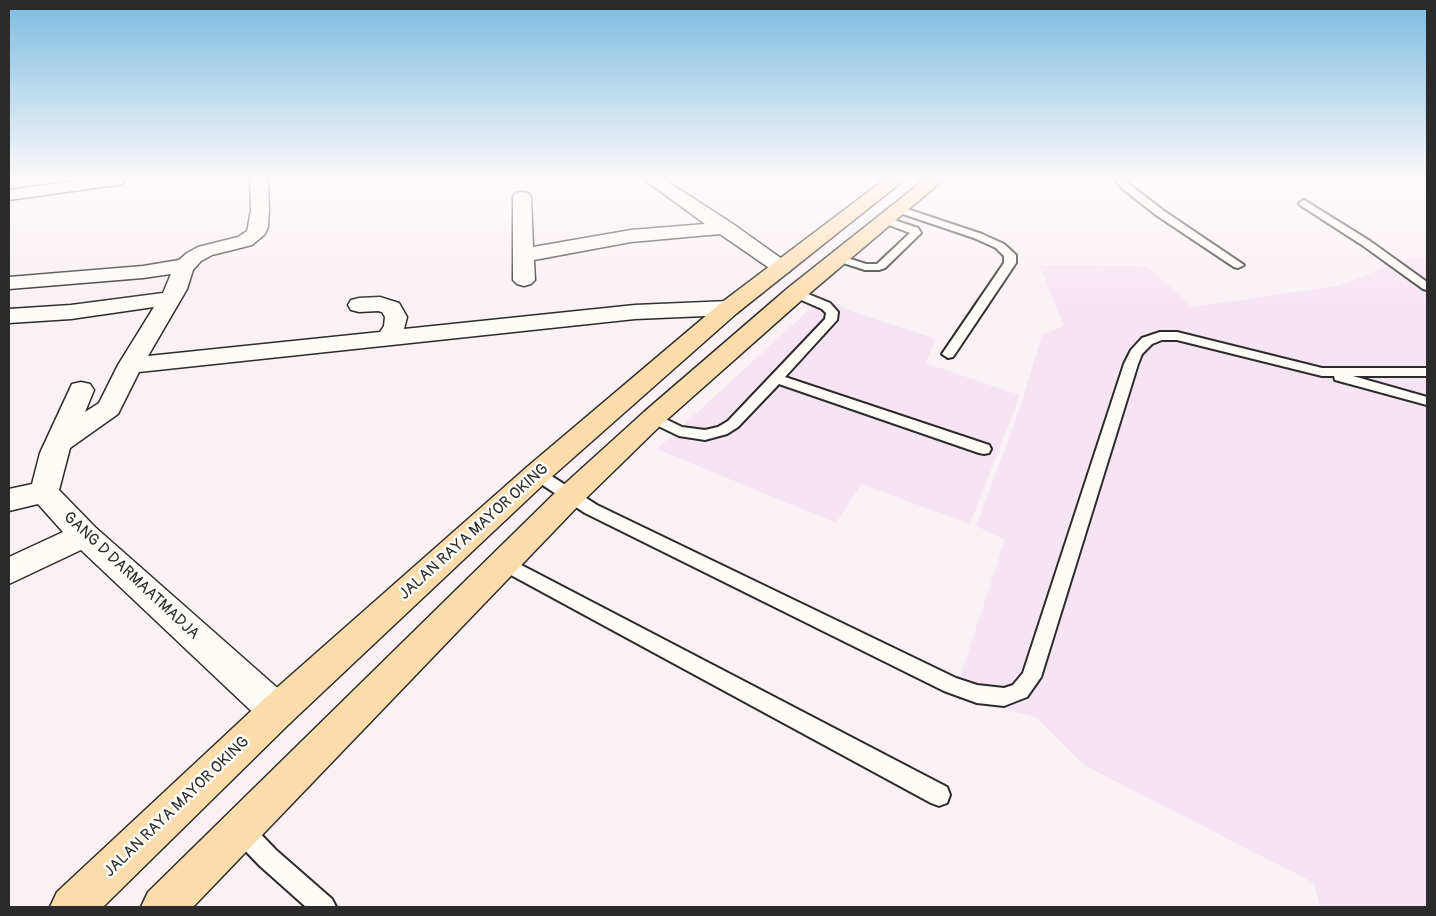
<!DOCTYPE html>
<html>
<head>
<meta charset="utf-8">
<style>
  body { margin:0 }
  #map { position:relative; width:1436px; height:916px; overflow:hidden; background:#faf1f5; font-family:Pangolin,sans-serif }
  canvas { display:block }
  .frame { position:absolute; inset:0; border:10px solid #2b2b2b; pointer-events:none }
</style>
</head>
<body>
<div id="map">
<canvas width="1436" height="916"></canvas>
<div class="frame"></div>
</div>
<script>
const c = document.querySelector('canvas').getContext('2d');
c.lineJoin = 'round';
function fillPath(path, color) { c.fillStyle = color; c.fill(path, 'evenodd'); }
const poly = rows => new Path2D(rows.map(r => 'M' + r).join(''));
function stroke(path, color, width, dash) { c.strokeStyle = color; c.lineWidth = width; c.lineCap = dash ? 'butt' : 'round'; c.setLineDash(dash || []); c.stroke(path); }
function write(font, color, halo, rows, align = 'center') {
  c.font = font + ' Pangolin,sans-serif'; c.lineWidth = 5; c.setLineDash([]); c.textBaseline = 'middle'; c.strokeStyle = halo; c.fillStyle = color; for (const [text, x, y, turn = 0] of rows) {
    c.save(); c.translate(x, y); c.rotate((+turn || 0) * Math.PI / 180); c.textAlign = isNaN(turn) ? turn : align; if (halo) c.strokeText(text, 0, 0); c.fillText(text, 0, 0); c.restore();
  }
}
const built = poly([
  [803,180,863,180,843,192,828,190],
  [1427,257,1427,907,1320,907,1314,883,1084,765,1036,717,967,700,738,592,587,513,959,680,1005,540,976,526,1020,408,1042,335,1064,326,1039,265,1147,266,1192,307,1337,286,1411,258],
  [823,297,856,313,936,339,925,363,1020,395,970,524,861,484,836,523,657,449]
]);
const lane = poly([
  [1115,180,1124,180,1164,211,1244,265,1238,268,1234,267,1156,215,1124,190,1115,180],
  [1304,200,1370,241,1427,282,1427,290,1423,289,1362,245,1300,205,1299,203,1304,200],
  [898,206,982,234,1004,244,1016,255,1016,263,953,357,948,358,942,354,1004,263,1004,256,996,248,974,238,894,211,894,207,898,206],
  [885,217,918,228,921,233,885,268,879,270,865,270,834,260,832,258,834,256,838,255,866,264,877,264,910,233,881,222,880,220,885,217],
  [796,289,830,303,838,312,837,320,785,377,989,445,991,449,989,453,984,454,979,453,779,384,738,427,727,434,705,440,679,436,648,421,646,418,648,415,653,413,682,427,705,430,718,427,728,421,825,319,826,313,822,309,792,296,790,293,796,289],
  [1160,332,1177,332,1322,368,1427,368,1427,376,1353,376,1427,397,1427,405,1335,380,1334,376,1322,376,1177,340,1162,340,1152,344,1142,354,1138,364,1041,677,1027,697,1004,706,977,703,944,691,585,513,532,478,529,474,532,470,537,468,542,470,597,505,956,678,977,685,1004,688,1013,685,1023,673,1124,364,1131,350,1142,338,1160,332],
  [504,556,947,787,950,795,947,803,939,806,931,803,498,568,495,563,498,558,504,556],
  [241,819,249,822,276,850,332,899,336,907,306,907,260,866,233,838,230,830,233,822,241,819]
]);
const street = poly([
  [81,180,125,180,122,184,116,185,9,200,9,190,81,180],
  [250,180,268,180,269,210,268,227,265,234,252,245,212,255,201,261,193,270,187,289,148,356,380,332,384,326,385,317,382,312,378,311,359,312,351,310,348,305,351,300,359,298,380,297,399,303,407,317,404,329,635,305,729,301,737,303,740,308,737,313,729,315,635,319,139,372,118,414,70,448,59,490,95,527,290,699,295,711,290,723,277,728,264,723,81,550,9,584,9,557,63,532,38,504,9,511,9,489,32,484,40,453,72,384,81,382,90,384,94,390,85,412,99,403,118,365,154,307,71,319,9,323,9,309,71,305,163,293,171,274,143,278,9,289,9,277,143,266,179,260,187,253,198,247,238,237,247,231,248,227,251,210,250,180],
  [645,180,665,180,733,224,789,264,792,268,789,272,782,274,775,272,720,234,631,242,534,260,535,280,531,284,524,286,517,284,513,280,513,197,516,193,522,192,528,193,531,197,533,247,631,230,705,224,645,180]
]);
const primary = poly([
  [884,180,904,180,737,313,547,481,290,723,103,907,50,907,57,892,264,699,527,467,721,303,884,180],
  [924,180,943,180,804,298,662,424,579,505,193,907,141,907,148,892,559,489,644,412,788,288,924,180]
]);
const streetNames = [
  ["JALAN RAYA MAYOR OKING",474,532,-42],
  ["GANG D DARMAATMADJA",131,576,43],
  ["JALAN RAYA MAYOR OKING",177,807,-44]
];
fillPath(built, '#f6e4f3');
stroke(lane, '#2b2b2b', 4);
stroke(street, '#2b2b2b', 3);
stroke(primary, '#2b2b2b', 3);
fillPath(lane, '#fdfcf7');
fillPath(street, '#fdfcf7');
fillPath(primary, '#fddcac');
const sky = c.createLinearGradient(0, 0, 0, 308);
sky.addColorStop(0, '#7bbce0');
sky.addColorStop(0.58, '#fdf9fa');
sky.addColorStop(1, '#fdf9fa00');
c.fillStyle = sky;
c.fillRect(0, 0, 1436, 308);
write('16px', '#2b2b2b', '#fdfcf7', streetNames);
</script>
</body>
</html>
